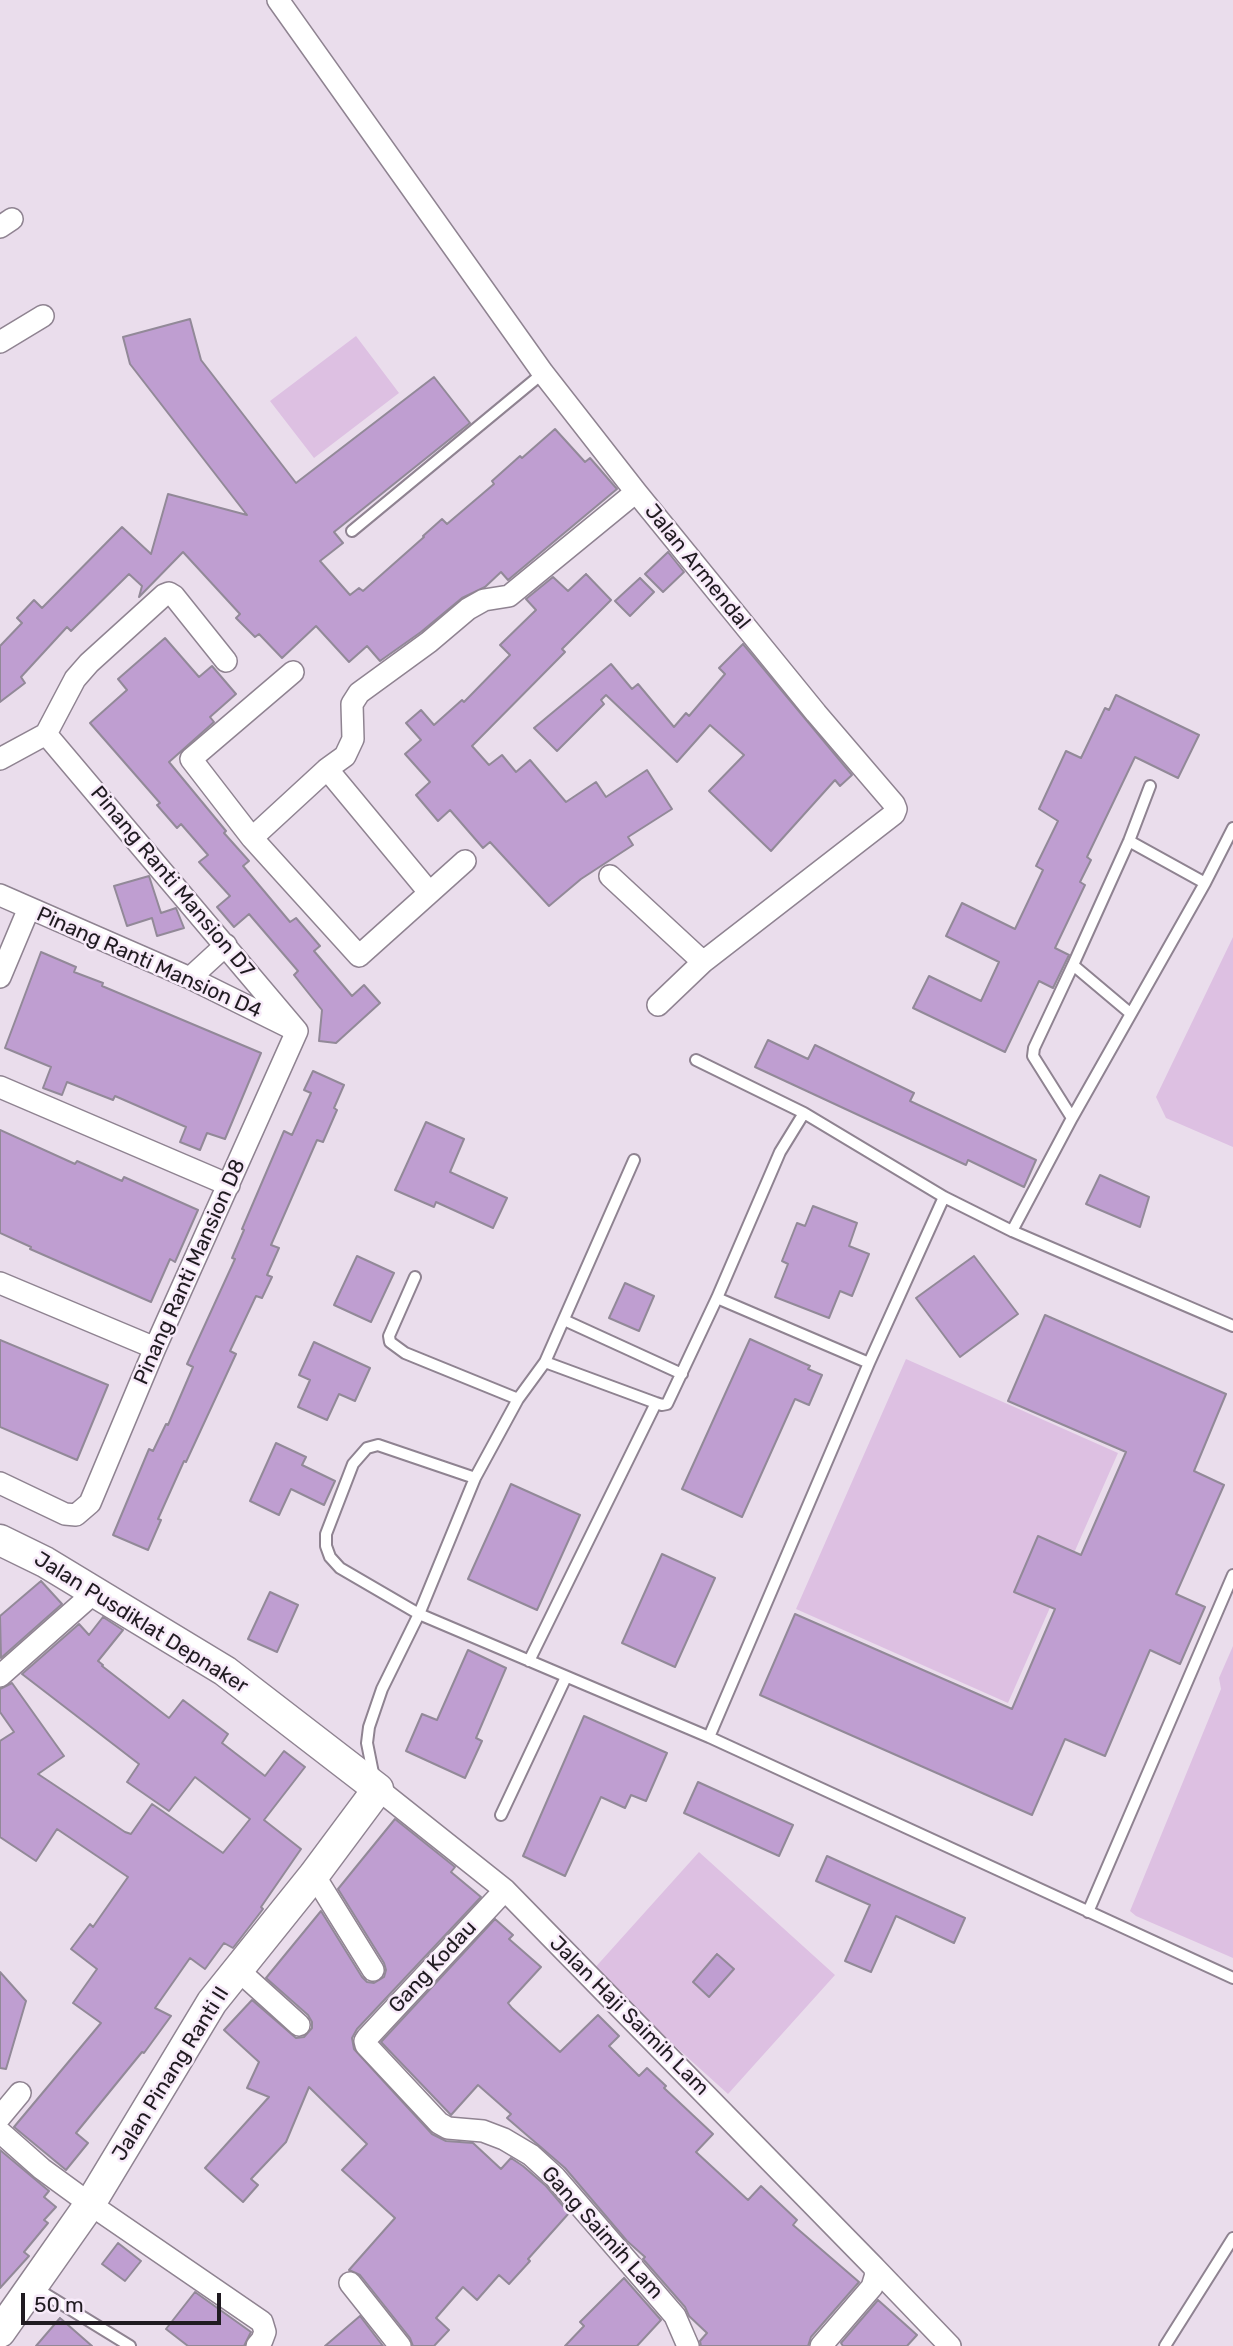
<!DOCTYPE html>
<html>
<head>
<meta charset="utf-8">
<style>
  body { margin:0 }
  #map { position:relative; width:1233px; height:2346px; overflow:hidden; background:#eaddec; font-family:Rubik,sans-serif }
  canvas { display:block }
  .scale { position:absolute; left:21px; top:2293px; width:200px; height:32px; box-sizing:border-box; border:4px solid #201b21; border-top:0; padding-left:9px; font-size:21px; line-height:24px; white-space:nowrap; color:#201b21; -webkit-text-stroke:5px #f7eaf9; paint-order:stroke }
</style>
</head>
<body>
<div id="map">
<canvas width="1233" height="2346"></canvas>
<div class="scale">50 m</div>
</div>
<script>
const c = document.querySelector('canvas').getContext('2d');
c.lineJoin = 'round';
function fillPath(path, color) { c.fillStyle = color; c.fill(path, 'evenodd'); }
const poly = rows => new Path2D(rows.map(r => 'M' + r).join(''));
function stroke(path, color, width, dash) { c.strokeStyle = color; c.lineWidth = width; c.lineCap = dash ? 'butt' : 'round'; c.setLineDash(dash || []); c.stroke(path); }
function write(font, color, halo, rows, align = 'center') {
  c.font = font + ' Rubik,sans-serif'; c.lineWidth = 5; c.setLineDash([]); c.textBaseline = 'middle'; c.strokeStyle = halo; c.fillStyle = color; for (const [text, x, y, turn = 0] of rows) {
    c.save(); c.translate(x, y); c.rotate((+turn || 0) * Math.PI / 180); c.textAlign = isNaN(turn) ? turn : align; if (halo) c.strokeText(text, 0, 0); c.fillText(text, 0, 0); c.restore();
  }
}
const green = poly([
  [356,336,399,393,314,458,270,401],
  [1233,937,1233,1147,1166,1118,1156,1097],
  [906,1359,1118,1453,1008,1703,796,1609],
  [1233,1646,1233,1958,1136,1916,1130,1911,1221,1689,1219,1678],
  [699,1852,835,1975,728,2094,592,1971]
]);
const building = poly([
  [190,319,201,360,296,483,434,377,470,423,334,532,343,543,320,561,350,595,359,588,363,591,424,537,423,536,442,519,447,524,494,484,492,481,520,456,522,458,555,429,585,462,590,458,617,489,508,580,501,572,485,587,462,598,421,632,380,661,367,646,349,662,316,626,282,658,259,634,255,637,236,618,240,614,183,552,139,597,142,586,129,574,71,631,67,627,21,677,25,683,0,702,0,646,22,623,17,618,34,600,42,608,122,527,151,554,168,494,247,515,130,364,123,337,190,319],
  [668,552,684,572,663,592,645,574,668,552],
  [586,574,611,600,562,649,565,652,472,746,489,765,502,755,516,772,530,760,566,802,596,782,606,797,647,770,672,809,628,837,633,845,581,879,549,906,490,842,483,848,450,810,438,821,416,795,430,782,405,754,421,740,406,723,421,710,434,725,462,700,464,702,510,655,500,645,536,610,526,599,553,577,568,591,586,574],
  [640,578,654,592,630,616,615,601,640,578],
  [165,638,199,677,212,666,236,694,210,717,214,722,169,762,226,831,224,833,249,861,243,866,290,922,296,918,320,946,314,951,352,996,364,985,380,1003,336,1043,319,1041,322,1010,294,975,298,971,249,914,234,927,217,907,230,896,199,862,208,855,181,824,177,828,157,805,160,803,90,723,127,690,118,679,165,638],
  [743,644,852,775,840,786,835,780,771,851,709,791,744,755,710,725,677,762,606,695,601,700,604,704,557,751,534,728,611,664,632,689,638,684,674,727,686,713,689,716,725,674,719,668,743,644],
  [1116,695,1199,735,1178,778,1135,757,1087,857,1091,860,1080,882,1085,885,1055,948,1069,955,1053,988,1039,981,1005,1052,913,1008,929,976,981,1001,999,962,946,936,962,903,1015,929,1043,870,1036,866,1058,821,1039,809,1066,751,1081,758,1105,708,1109,710,1116,695],
  [149,876,161,913,176,908,184,928,157,936,152,918,127,926,114,886,149,876],
  [41,952,76,967,74,972,103,983,102,986,261,1053,225,1139,207,1133,200,1150,180,1142,186,1127,115,1096,113,1100,67,1082,62,1095,43,1088,51,1067,5,1048,41,952],
  [768,1040,808,1059,815,1045,914,1093,910,1101,1036,1160,1024,1187,968,1160,966,1165,755,1067,768,1040],
  [313,1071,344,1085,334,1108,337,1110,323,1142,317,1140,271,1245,279,1248,267,1275,272,1277,262,1298,256,1296,230,1351,236,1354,186,1462,184,1461,158,1519,161,1520,148,1550,113,1535,149,1449,153,1451,166,1424,168,1425,193,1367,187,1364,235,1259,232,1258,244,1230,242,1229,284,1131,292,1135,311,1093,304,1090,313,1071],
  [426,1122,464,1139,450,1172,507,1198,493,1228,436,1202,434,1207,395,1190,426,1122],
  [0,1130,75,1164,77,1161,122,1181,124,1177,198,1210,175,1262,170,1259,151,1302,30,1249,31,1247,0,1233,0,1130],
  [1100,1175,1149,1197,1140,1227,1086,1204,1100,1175],
  [813,1206,857,1223,849,1246,869,1254,852,1296,840,1291,829,1318,775,1297,788,1264,782,1261,797,1223,805,1226,813,1206],
  [357,1256,394,1273,371,1322,334,1305,357,1256],
  [974,1256,1018,1314,960,1357,916,1298,974,1256],
  [625,1283,654,1296,639,1331,609,1318,625,1283],
  [1045,1315,1226,1394,1194,1471,1224,1485,1176,1594,1205,1607,1180,1664,1150,1650,1105,1756,1065,1739,1032,1815,760,1695,795,1614,1012,1709,1055,1609,1014,1592,1038,1536,1081,1555,1126,1452,1008,1401,1045,1315],
  [750,1339,810,1366,808,1369,822,1375,809,1405,795,1399,742,1517,682,1489,750,1339],
  [0,1340,108,1385,77,1460,0,1427,0,1340],
  [314,1342,370,1368,355,1401,339,1394,327,1420,298,1407,310,1380,299,1375,314,1342],
  [276,1443,306,1457,302,1465,335,1481,324,1505,291,1489,279,1515,250,1501,276,1443],
  [511,1484,580,1515,537,1610,468,1579,511,1484],
  [662,1554,715,1578,675,1667,622,1643,662,1554],
  [41,1581,62,1604,1,1658,0,1616,41,1581],
  [270,1592,298,1605,277,1652,248,1639,270,1592],
  [103,1617,123,1630,98,1661,103,1665,102,1666,169,1718,183,1700,228,1734,222,1743,265,1776,284,1751,305,1767,264,1820,301,1849,261,1907,263,1909,233,1948,224,1943,205,1969,190,1958,155,2008,171,2016,144,2053,142,2052,76,2133,88,2143,66,2170,14,2127,101,2023,73,2003,97,1969,71,1949,90,1924,93,1927,128,1877,57,1829,36,1861,0,1837,0,1741,14,1732,0,1712,0,1689,12,1683,64,1756,38,1774,125,1832,131,1834,152,1804,223,1853,250,1819,195,1777,169,1811,127,1782,139,1764,22,1674,79,1624,89,1635,103,1617],
  [468,1650,506,1668,476,1738,482,1741,465,1778,406,1751,422,1714,437,1720,468,1650],
  [584,1716,667,1753,646,1801,631,1795,625,1808,601,1797,565,1876,523,1856,584,1716],
  [698,1782,793,1825,779,1856,684,1813,698,1782],
  [395,1819,455,1867,451,1872,481,1897,357,2029,352,2038,354,2049,432,2134,446,2141,473,2143,501,2169,511,2158,523,2166,546,2186,569,2213,528,2259,530,2261,509,2284,499,2275,477,2300,463,2287,436,2318,449,2330,434,2346,413,2346,410,2338,360,2275,349,2270,395,2218,342,2170,367,2144,309,2087,286,2142,251,2179,258,2185,243,2202,205,2168,269,2097,247,2088,259,2062,224,2030,252,2000,296,2038,304,2037,312,2028,312,2022,308,2015,266,1978,321,1911,362,1977,367,1982,374,1983,384,1977,386,1970,384,1963,338,1889,395,1819],
  [827,1856,965,1918,954,1943,896,1916,871,1972,845,1961,870,1905,816,1881,827,1856],
  [495,1919,513,1935,509,1939,541,1967,508,2003,512,2008,560,2052,598,2015,619,2036,609,2046,639,2076,647,2068,666,2086,664,2088,713,2134,696,2152,748,2200,761,2186,797,2220,793,2225,859,2282,811,2337,808,2346,701,2346,700,2341,707,2333,689,2316,685,2307,643,2259,645,2257,627,2241,565,2168,507,2118,511,2114,478,2085,451,2115,381,2042,495,1919],
  [717,1954,734,1969,709,1997,693,1982,717,1954],
  [0,1972,26,2001,6,2069,0,2068,0,1972],
  [0,2150,49,2191,44,2197,56,2207,44,2220,48,2223,24,2252,29,2256,0,2288,0,2150],
  [118,2243,141,2261,125,2281,102,2264,118,2243],
  [624,2278,661,2320,637,2346,565,2346,584,2326,580,2322,624,2278],
  [195,2292,251,2332,244,2346,188,2346,166,2329,195,2292],
  [878,2300,917,2335,907,2346,843,2346,841,2343,878,2300],
  [360,2316,383,2346,325,2346,360,2316],
  [60,2318,92,2346,36,2346,60,2318]
]);
const lane = poly([
  [352,531,543,373],
  [1129,841,1205,883],
  [1130,1013,1073,965,1129,841,1150,786],
  [696,1060,804,1113,944,1197,1012,1231,1233,1326],
  [1072,1118,1033,1056,1034,1048,1073,965],
  [1012,1231,1072,1118,1205,883,1233,828],
  [415,1277,389,1336,390,1342,405,1353,518,1399],
  [717,1298,869,1363],
  [564,1320,682,1374],
  [545,1362,656,1403,662,1405,667,1404,717,1298,780,1152,804,1113],
  [475,1478,378,1445,367,1448,353,1464,326,1534,326,1546,330,1557,340,1568,419,1614,709,1737,1233,1978],
  [529,1661,656,1403],
  [709,1737,869,1363,944,1197],
  [374,1778,367,1743,369,1727,382,1689,419,1614,475,1478,518,1399,545,1362,634,1160],
  [501,1815,566,1677],
  [1088,1912,1233,1575],
  [34,2287,130,2346],
  [1165,2346,1233,2238]
]);
const street = poly([
  [278,0,543,373,636,492,816,713,894,804,896,809,894,814,703,962,658,1005],
  [0,227,12,219],
  [0,342,43,316],
  [293,672,191,759,252,838,359,956,465,861],
  [46,734,297,1031],
  [46,734,75,679,89,663,164,595,169,593,174,596,226,661],
  [0,759,46,734],
  [327,769,345,756,353,739,352,704,359,693,429,642,468,609,484,600,509,596,636,492],
  [252,838,327,769,429,892],
  [610,876,703,962],
  [0,895,190,978,289,1027],
  [0,977,29,908],
  [190,978,226,945],
  [0,1087,229,1185],
  [0,1283,155,1348],
  [0,1483,65,1514,76,1515,90,1503,155,1348,297,1031],
  [0,1676,95,1592],
  [378,1789,505,1890,874,2267,876,2274,872,2287,821,2346],
  [314,1875,373,1970],
  [505,1890,367,2038,365,2041,366,2045,439,2123,448,2128,483,2131,504,2139,531,2155,555,2177,675,2316,688,2346],
  [238,1970,299,2025],
  [0,2117,20,2093],
  [0,2132,42,2169,90,2204,262,2322,265,2332,262,2340,257,2346],
  [874,2267,950,2346],
  [350,2283,400,2346]
]);
const secondary = poly([
  [0,1540,45,1562,225,1671,378,1789,314,1875,212,2002,90,2204,0,2332]
]);
const streetNames = [
  ["Jalan Armendal",697,567,51],
  ["Pinang Ranti Mansion D7",172,882,50],
  ["Pinang Ranti Mansion D4",149,963,24],
  ["Pinang Ranti Mansion D8",190,1272,-66],
  ["Jalan Pusdiklat Depnaker",141,1623,32],
  ["Gang Kodau",433,1967,-47],
  ["Jalan Haji Saimih Lam",629,2016,45],
  ["Jalan Pinang Ranti II",171,2074,-58],
  ["Gang Saimih Lam",602,2233,48]
];
fillPath(green, '#ddc0e2');
fillPath(building, '#bf9ed1');
stroke(building, '#928998', 2);
stroke(lane, '#8f8391', 14);
stroke(street, '#8f8391', 24);
stroke(secondary, '#8f8391', 33);
stroke(lane, '#fff', 10);
stroke(street, '#fff', 21);
stroke(secondary, '#fff', 30);
write('21px', '#201b21', '#f7eaf9', streetNames);
</script>
</body>
</html>
